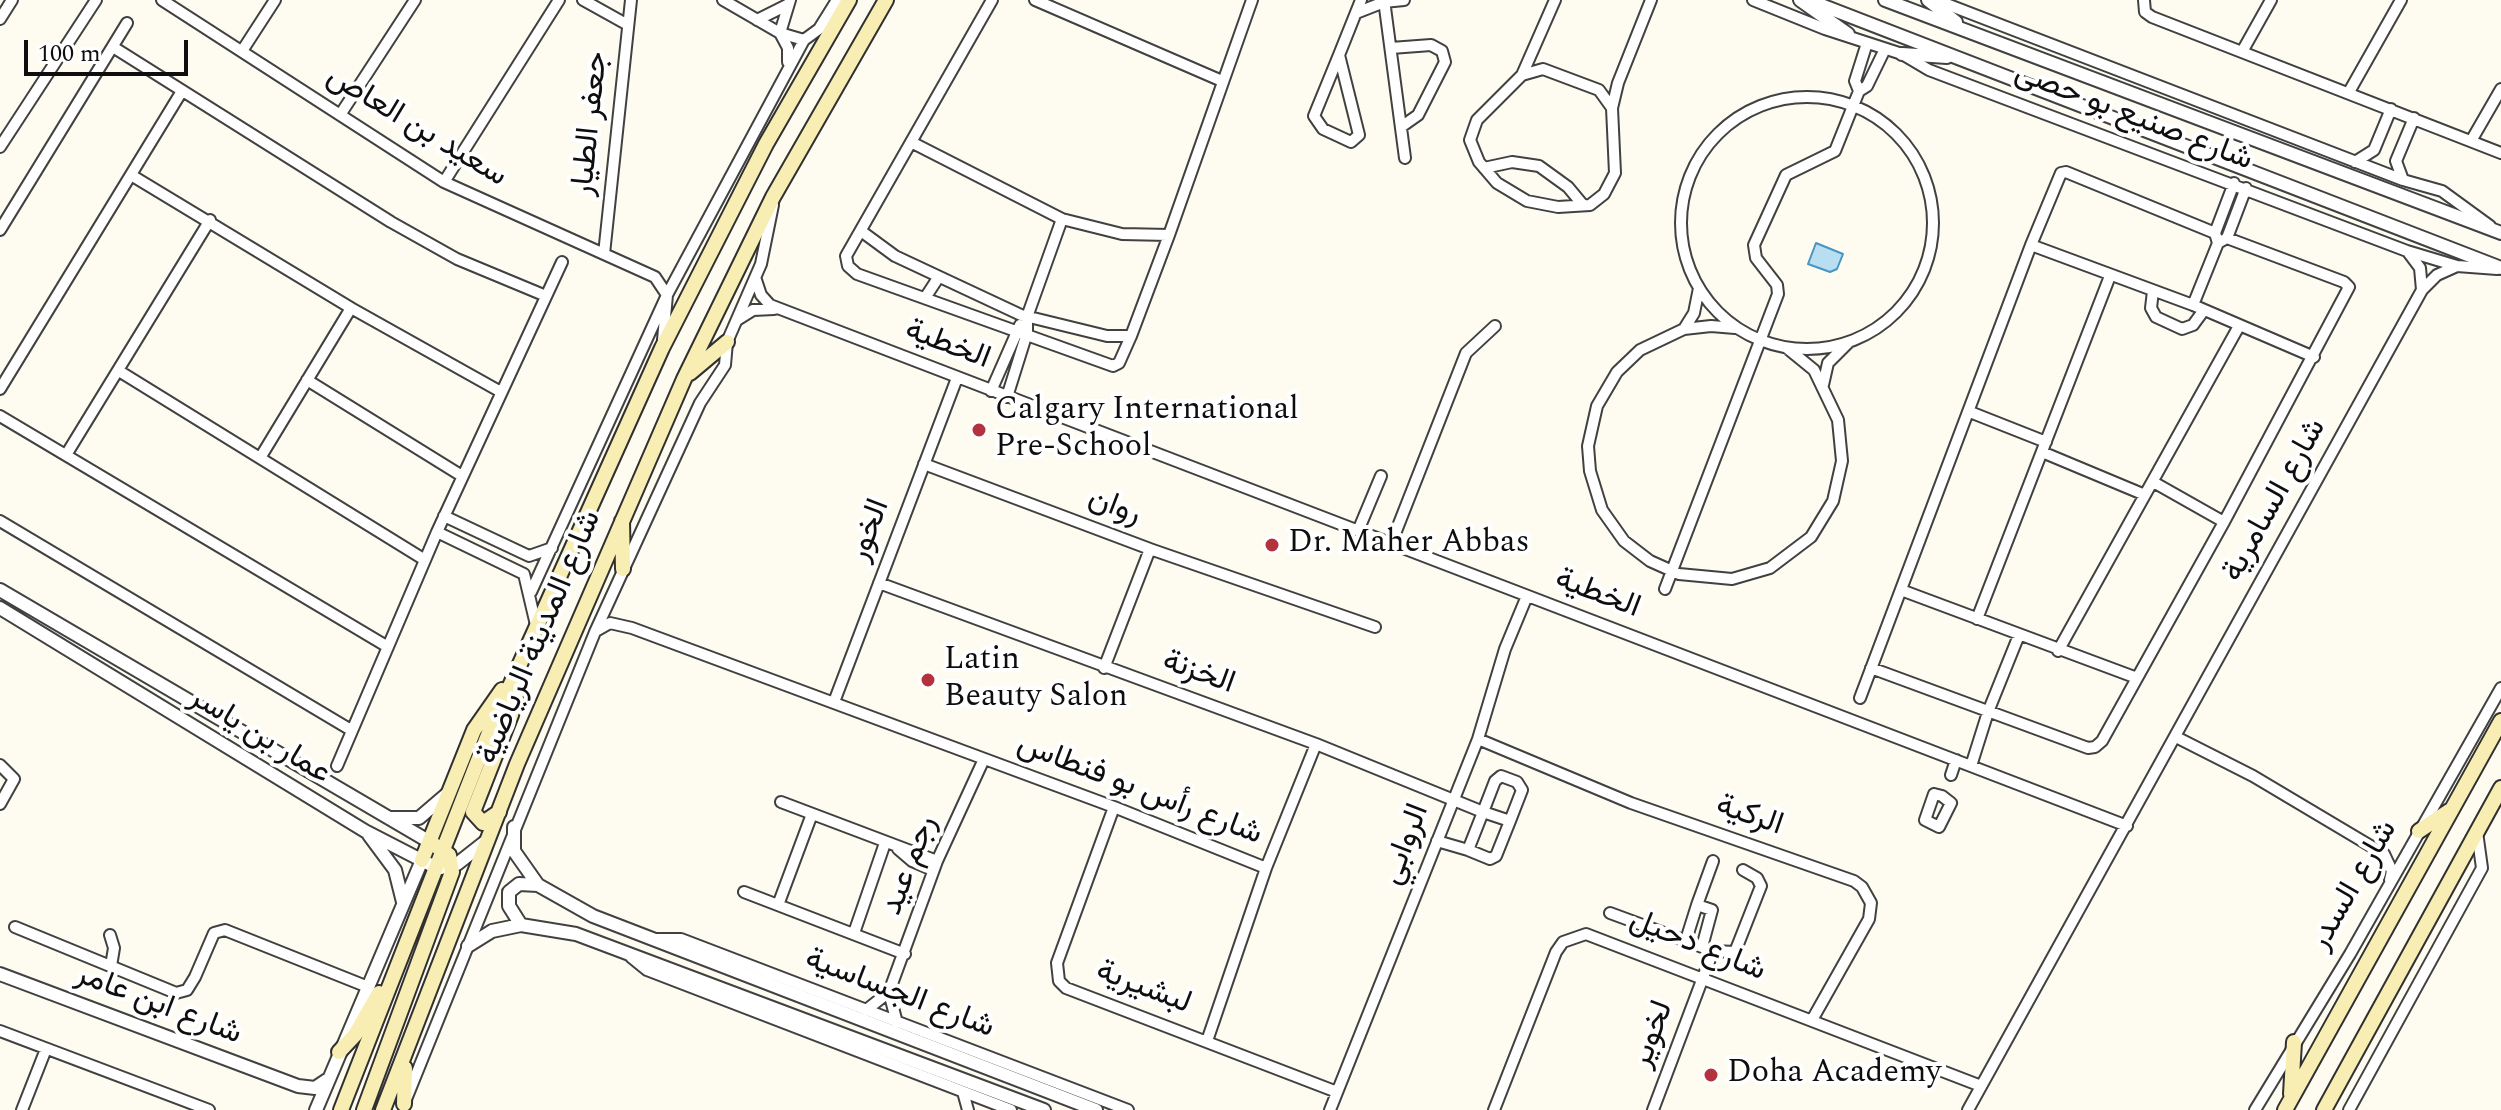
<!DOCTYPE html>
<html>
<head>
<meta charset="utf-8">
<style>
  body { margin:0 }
  #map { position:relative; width:2501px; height:1110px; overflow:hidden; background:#fefbf1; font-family:Spectral,serif }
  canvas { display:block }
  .scale { position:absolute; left:24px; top:40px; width:164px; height:36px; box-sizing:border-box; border:4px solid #0e0e0e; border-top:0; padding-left:10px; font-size:24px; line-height:28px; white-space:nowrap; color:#0e0e0e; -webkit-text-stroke:6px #fff; paint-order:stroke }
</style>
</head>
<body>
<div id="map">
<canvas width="2501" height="1110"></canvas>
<div class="scale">100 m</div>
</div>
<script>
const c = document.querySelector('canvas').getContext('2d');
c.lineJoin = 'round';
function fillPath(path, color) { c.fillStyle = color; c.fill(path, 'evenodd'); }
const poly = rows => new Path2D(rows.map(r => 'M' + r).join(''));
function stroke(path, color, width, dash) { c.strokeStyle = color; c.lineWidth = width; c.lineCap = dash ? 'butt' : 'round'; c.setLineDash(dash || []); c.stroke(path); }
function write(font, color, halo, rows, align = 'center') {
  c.font = font + ' Spectral,Vazirmatn,serif'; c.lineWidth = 8; c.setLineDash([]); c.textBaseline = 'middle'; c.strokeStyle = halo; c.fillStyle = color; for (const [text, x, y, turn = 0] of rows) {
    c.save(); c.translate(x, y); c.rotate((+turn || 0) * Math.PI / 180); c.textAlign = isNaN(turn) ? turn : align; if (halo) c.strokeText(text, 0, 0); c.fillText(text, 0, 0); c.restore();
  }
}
const water = poly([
  [1816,243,1843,254,1837,269,1830,272,1808,264,1816,243]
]);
const minor = poly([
  [162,0,444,182,655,277,667,295,663,340],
  [583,0,628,25],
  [723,0,780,33,804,40,819,29,837,0],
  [992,0,846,256,848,266,857,274,1113,366,1119,363,1131,336,1169,235,1252,0],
  [1035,0,1222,81],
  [1384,0,1405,158],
  [1555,0,1522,75,1477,120,1470,140,1479,162,1497,183,1527,201,1558,207,1590,205,1604,194,1615,173,1612,108,1618,83,1651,0],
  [1753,0,1825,29,1902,54,1929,70,2407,251,2457,266,2497,269],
  [1936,0,2403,180,2442,191,2490,226],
  [2144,0,2145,12,2152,17,2501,153],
  [1356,13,1384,2,1404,0],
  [0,19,12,0],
  [757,20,787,5],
  [113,47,391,222,457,259,546,296],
  [1391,48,1431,45,1442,51,1445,62,1418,115,1401,127],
  [2243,50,2271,0],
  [242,51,275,0],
  [1339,55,1359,135,1351,142,1323,129,1314,116,1339,55,1361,0],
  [788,62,788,48,780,33,790,0],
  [1522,75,1543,69,1599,90,1612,108],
  [1859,91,1855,81,1867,43],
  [2349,92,2401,0],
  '1681 223a126 126 0 1 1 252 0a126 126 0 1 1-252 0Z',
  [340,115,415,0],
  [2471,141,2501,89],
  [911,142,1062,219,1122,234,1169,235],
  [0,147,96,0],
  [2355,162,2374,150,2391,109],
  [1484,168,1512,162,1539,166,1568,187,1583,205],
  [131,175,351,308,501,392],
  [2403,180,2396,161,2414,118],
  [444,182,559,0],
  [0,230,127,23],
  [861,231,895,256,1021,315,1107,336,1131,336],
  [2215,233,2234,183],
  [2227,238,2246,188],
  [2031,245,2193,305,2314,357],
  [2408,252,2420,268,2422,290],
  [604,254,631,0],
  [756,280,761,295,770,305,2127,826],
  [2153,291,2151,308,2156,317,2182,329,2193,325,2204,310],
  [925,298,938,278],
  [2193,305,2218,243],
  [737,320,753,310,774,309],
  [1735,328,1711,326,1684,329,1640,350,1617,372,1597,406,1588,446,1590,471,1602,510,1624,541,1650,561,1679,574,1732,579,1770,568,1811,537,1833,501,1842,461,1838,420,1814,370,1787,348],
  [1684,329,1694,313,1699,288],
  [119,371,425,560],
  [307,380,462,476],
  [1823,385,1828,363,1848,343],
  [0,389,182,91],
  [991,391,1020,325],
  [1007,397,1027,333,1027,317,1062,219],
  [1970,412,2046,442],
  [0,416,388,647],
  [2042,452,2145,495],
  [66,455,210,220],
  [260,458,351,308],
  [924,464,1150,549,1375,627],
  [2155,483,2224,522],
  [444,516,529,556,552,548],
  [0,521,351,730],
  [1358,531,1381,476],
  [437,532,524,574,536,625],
  [1391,544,1466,353,1495,326],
  [879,583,1316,744,1483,812,1468,850,1437,841],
  [1665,589,1778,294,1777,285,1756,258,1754,245,1786,175,1835,151,1859,91,1867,86,1885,49],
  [1901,590,2137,678],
  [531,592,667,295,804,40],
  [1977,619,2110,276],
  [596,631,610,623,632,628,1114,807,1266,868],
  [2058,651,2239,326],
  [1104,668,1150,549],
  [1860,698,2031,245,2061,173,2066,172,2215,233,2218,243,2227,238,2344,282,2349,287,2224,522,2102,741,2095,747,2088,748,1871,668],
  [834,702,957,378],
  [2176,737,2253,776,2384,854,2392,871,2390,880],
  [1478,739,1631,803,1854,881,1862,887,1871,903,1869,919,1812,1020],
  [0,765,14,779,0,804],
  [337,766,437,532,562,262],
  [1971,766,1988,712,2019,635],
  [1951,775,1956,760],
  [1934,794,1942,796,1951,803,1939,827,1925,820,1934,794],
  [781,802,937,861],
  [1114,807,1057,963,1059,981,1066,988,1337,1092],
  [898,849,912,861,933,870],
  [1468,850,1490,859,1496,856,1510,821,1522,790,1517,782,1501,776,1495,781,1483,812,1510,821],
  [744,892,905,954],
  [778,905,812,814],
  [1697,905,1713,861],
  [1610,913,1713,951],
  [15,927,176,993,187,990,195,977,214,933,225,930,368,987],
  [854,933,885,843],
  [110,935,114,948,111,966],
  [651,939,681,939,1128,1110],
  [1686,940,1697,905,1712,910,1702,947],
  [631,957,647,970,1011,1110],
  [889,992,897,1023],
  [865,1011,889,992,937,861,984,759],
  [0,1031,209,1110],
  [1207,1041,1266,868,1316,744],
  [963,1092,968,1110],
  [407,1097,595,632,700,403,725,365,727,342,761,264,773,205],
  [22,1110,46,1049],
  [1330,1110,1478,739,1505,649,1527,596],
  [1494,1110,1556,952,1563,942,1586,934,1981,1086],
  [1653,1110,1713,951,1735,952,1761,886,1757,878,1743,870],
  [1968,1110,2422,290,2437,275,2457,266],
  [2255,1110,2350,954,2501,688],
  [2349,1110,2482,868,2477,832]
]);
const tertiary = poly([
  [1800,0,1848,34],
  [1808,0,2501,268],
  [1885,0,2501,233],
  [1928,0,1956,22],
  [1902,54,1947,57],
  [0,590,430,842],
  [0,608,365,831,429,864,441,868,457,864,485,842],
  [391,818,419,818,447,794],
  [514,827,514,851,538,885],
  [369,835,395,870,403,902],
  [521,925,509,906,509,892,519,884,538,885,593,916,1096,1110],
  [468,946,492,931,521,925,576,934,1044,1110],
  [0,974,298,1086,315,1088,327,1080],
  [316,1110,422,860]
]);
const secondary = poly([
  [690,373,727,342],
  [622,521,623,569],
  [499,812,483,823,473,812,511,715,520,678],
  [2419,831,2449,811],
  [422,860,474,730,502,690],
  [339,1052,355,1035,379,993],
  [2291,1094,2294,1042],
  [404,1104,405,1068],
  [341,1110,488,735,662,348,766,144,849,0],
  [364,1110,452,872,449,855,430,842],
  [383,1110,517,764,684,379,773,197,886,0],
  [2285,1110,2501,721],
  [2324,1110,2501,788]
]);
const markers = [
  [979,430,8,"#b3323d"],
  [1272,545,8,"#b3323d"],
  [928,680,8,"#b3323d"],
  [1711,1075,8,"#b3323d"]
];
const streetNames = [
  ["شارع صنيع بو حصى",2133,118,21],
  ["جعفر الطيار",592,124,-84],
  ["سعيد بن العاص",416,128,31],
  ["الخطية",947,346,21],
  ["شارع السامرية",2276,501,-61],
  ["روان",1114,508,21],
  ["الخور",871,531,-69],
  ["الخطية",1597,595,21],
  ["شارع المدينة الرياضية",541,638,-67],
  ["الخزنة",1198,674,20],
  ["عمار بن ياسر",259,737,31],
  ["شارع رأس بو فنطاس",1139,791,21],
  ["الركية",1749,817,19],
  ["الروابي",1407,845,-69],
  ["رجم عيد",911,866,-69],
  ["شارع السدر",2355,886,-60],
  ["شارع دحيل",1697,947,22],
  ["لبشيرية",1143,989,21],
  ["شارع الجساسية",899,995,21],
  ["شارع ابن عامر",158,1006,21],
  ["لخوير",1654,1035,-69]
];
const poiNames = [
  ["Calgary International",995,412],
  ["Pre-School",995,449],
  ["Dr. Maher Abbas",1288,545],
  ["Latin",944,662],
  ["Beauty Salon",944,699],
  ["Doha Academy",1727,1075]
];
fillPath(water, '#badef1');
stroke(water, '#4795c2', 2);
stroke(minor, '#414141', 14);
stroke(tertiary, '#414141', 16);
stroke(secondary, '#303030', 18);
stroke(minor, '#fff', 10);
stroke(tertiary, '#fff', 12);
stroke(secondary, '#f8edb2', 14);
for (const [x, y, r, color] of markers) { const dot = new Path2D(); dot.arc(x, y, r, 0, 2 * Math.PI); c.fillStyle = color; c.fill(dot); stroke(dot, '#fff', 3); }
write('32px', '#0e0e0e', '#fff', streetNames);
write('32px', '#0e0e0e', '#fff', poiNames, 'left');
</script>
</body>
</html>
